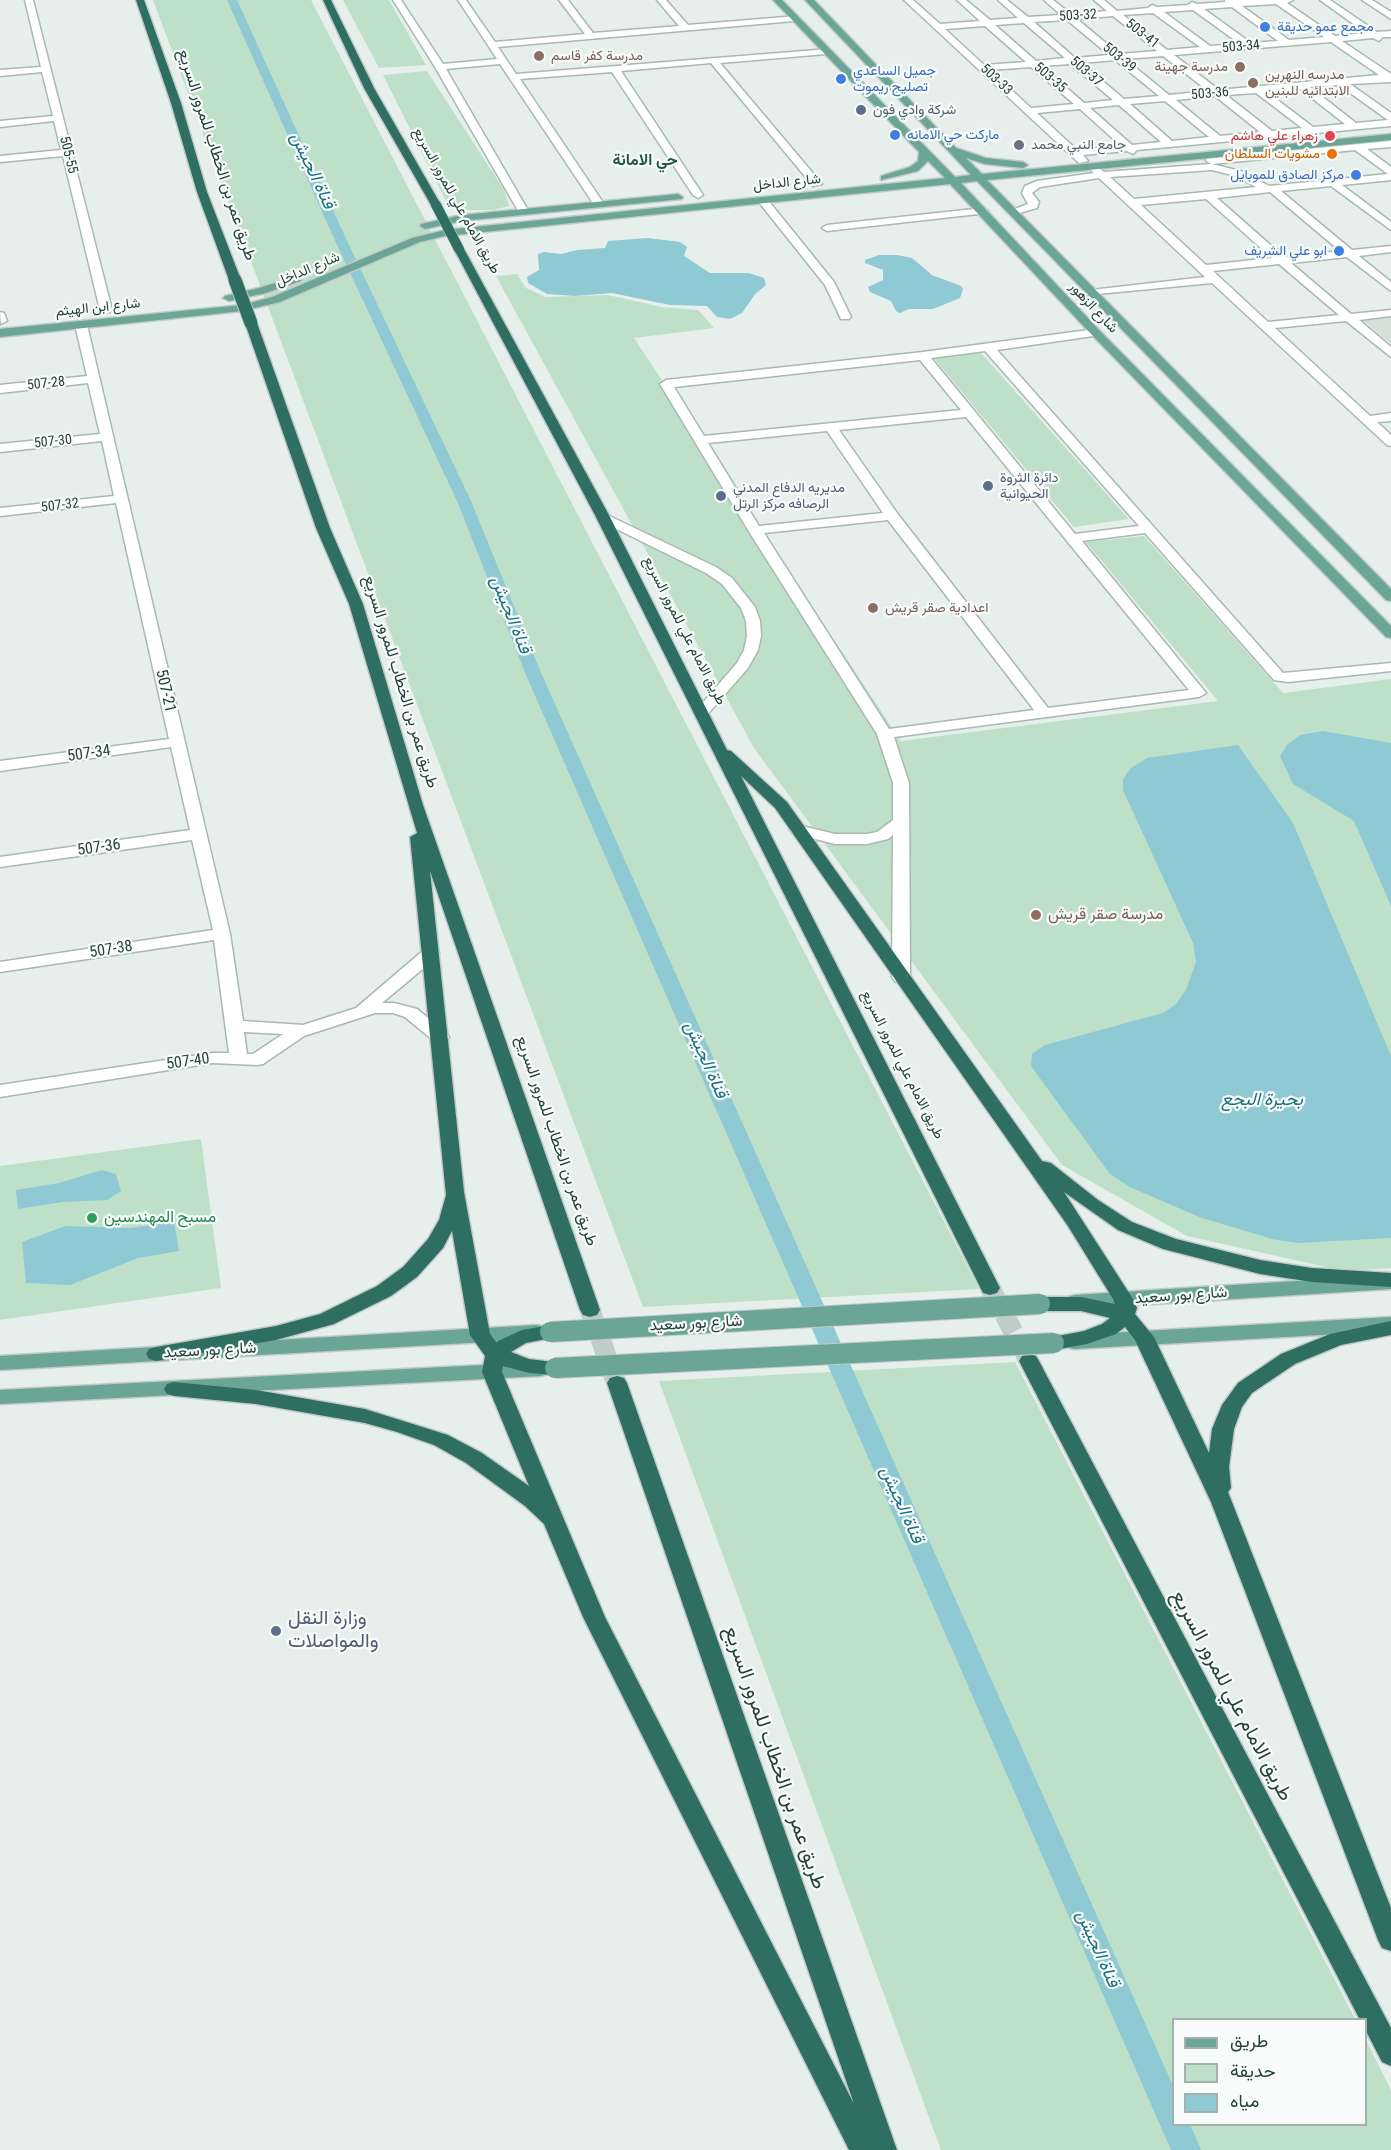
<!DOCTYPE html>
<html>
<head>
<meta charset="utf-8">
<style>
  body { margin:0 }
  #map { position:relative; width:1391px; height:2150px; overflow:hidden; background:#e6efeb; font-family:"Roboto Condensed",Vazirmatn,sans-serif }
  canvas { display:block }
  .legend { position:absolute; left:1172px; top:2018px; width:195px; height:108px; box-sizing:border-box; background:#f7fbf9; border:2px solid #a3b1ad; margin:0; padding:8px 10px; list-style:none; font-size:18px; color:#24423a }
  .legend li { display:flex; align-items:center; gap:12px; height:30px }
  .legend b { width:30px; border:2px solid #a3b1ad }
</style>
</head>
<body>
<div id="map">
<canvas width="1391" height="2150"></canvas>
<ul class="legend">
<li><b style="height:8px;background:#6aa596"></b>طريق</li>
<li><b style="height:16px;background:#bfe0c8"></b>حديقة</li>
<li><b style="height:16px;background:#8ec9d4"></b>مياه</li>
</ul>
</div>
<script>
const c = document.querySelector('canvas').getContext('2d');
c.lineJoin = 'round';
function fillPath(path, color) { c.fillStyle = color; c.fill(path, 'evenodd'); }
const poly = rows => new Path2D(rows.map(r => 'M' + r).join(''));
function stroke(path, color, width, dash) { c.strokeStyle = color; c.lineWidth = width; c.lineCap = dash ? 'butt' : 'round'; c.setLineDash(dash || []); c.stroke(path); }
function write(font, color, halo, rows, align = 'center') {
  c.font = font + ' "Roboto Condensed",Vazirmatn,sans-serif'; c.lineWidth = 4.5; c.setLineDash([]); c.textBaseline = 'middle'; c.strokeStyle = halo; c.fillStyle = color; for (const [text, x, y, turn = 0] of rows) {
    c.save(); c.translate(x, y); c.rotate((+turn || 0) * Math.PI / 180); c.textAlign = isNaN(turn) ? turn : align; if (halo) c.strokeText(text, 0, 0); c.fillText(text, 0, 0); c.restore();
  }
}
const built = poly([
  [1391,317,1391,344,1363,320]
]);
const green = poly([
  [153,0,311,0,979,1289,643,1307],
  [343,0,389,0,426,65,379,68],
  [427,71,504,190,509,206,493,210,463,210,449,207,383,75],
  [517,274,526,288,546,297,608,295,662,307,698,310,714,328,634,338,901,741,1218,701,1086,542,1144,536,1283,693,1391,679,1391,1268,1344,1271,1187,1236,1062,1165,754,748,496,276],
  [973,344,1129,519,1074,527,928,351],
  [201,1139,221,1288,0,1320,0,1166],
  [1015,1362,1355,2019,1174,2020,1174,2124,1366,2124,1366,2040,1391,2090,1391,2150,941,2150,659,1381]
]);
const water = poly([
  [648,238,680,242,687,247,684,256,710,273,749,273,764,278,766,285,755,294,742,313,730,319,717,317,707,306,670,305,612,293,575,296,547,294,528,283,527,277,539,270,538,254,544,252,561,254,577,250,605,248,608,241],
  [879,255,897,255,912,258,932,275,961,286,963,289,960,298,933,309,909,309,900,313,896,311,891,301,870,292,868,287,883,280,883,270,865,263,865,260],
  [1323,731,1391,743,1391,906,1354,821,1293,784,1280,756,1287,745,1300,735],
  [1238,745,1293,823,1391,1056,1391,1238,1298,1243,1272,1239,1199,1217,1130,1187,1110,1174,1031,1066,1032,1054,1045,1045,1163,1013,1176,1004,1186,990,1196,962,1193,943,1123,790,1123,779,1131,768,1147,758],
  [102,1170,116,1174,121,1191,107,1200,63,1202,18,1209,16,1190,59,1183],
  [174,1222,179,1251,138,1258,70,1285,26,1283,22,1242,65,1226,130,1228]
]);
const canal = poly([
  [227,0,237,0,349,245,471,501,542,675,1174,2088,1174,2124,1190,2124,1201,2150,1171,2150,526,675,457,501,337,245,227,0]
]);
const highwayTunnel = poly([
  [990,1288,1027,1357],
  [590,1310,615,1379]
]);
const minor = poly([
  [25,0,33,0,112,310,110,312,102,312,100,310,63,156,0,162,0,156,61,150,54,121,0,127,0,121,53,116,42,72,0,76,0,70,41,67,25,0],
  [393,0,401,0,443,64,497,59,458,0,466,0,495,42,585,34,559,0,568,0,593,33,679,26,657,0,666,0,688,25,797,16,797,20,794,21,498,47,516,74,829,49,831,51,826,54,720,63,822,184,813,186,711,63,621,71,703,195,698,198,693,195,612,72,520,79,604,204,603,206,595,206,500,64,446,69,529,212,528,214,520,214,435,67,393,0],
  [904,0,913,0,940,24,980,21,957,0,966,0,990,20,1018,18,998,0,1007,0,1028,17,1061,15,1044,0,1053,0,1071,14,1107,11,1094,0,1104,0,1117,11,1148,8,1152,5,1157,7,1188,5,1192,2,1197,4,1225,2,1225,0,1293,0,1287,3,1335,36,1366,33,1320,0,1330,0,1377,32,1391,31,1391,37,1383,37,1379,41,1373,38,1342,41,1391,74,1391,82,1350,84,1391,113,1391,126,1137,150,1133,154,1127,151,1083,155,1088,161,1079,163,904,0],
  [1276,4,1324,37,1289,40,1242,6,1276,4],
  [1232,7,1278,41,1251,43,1204,9,1232,7],
  [1193,10,1240,44,1210,46,1164,12,1193,10],
  [1153,13,1200,47,1167,50,1123,15,1153,13],
  [1113,16,1157,51,1119,54,1077,19,1113,16],
  [1067,20,1109,55,1075,58,1034,22,1067,20],
  [1024,23,1065,58,1036,61,995,25,1024,23],
  [985,26,1026,62,984,65,945,29,985,26],
  [1331,42,1379,75,1219,90,1174,55,1331,42],
  [1163,56,1208,91,1169,95,1125,59,1163,56],
  [1115,60,1159,96,1124,99,1081,63,1115,60],
  [1070,64,1113,100,1084,103,1042,66,1070,64],
  [1031,67,1074,104,1031,108,990,70,1031,67],
  [1339,85,1388,120,1356,123,1310,87,1339,85],
  [1299,88,1345,124,1313,127,1267,92,1299,88],
  [1256,93,1302,128,1272,131,1226,95,1256,93],
  [1215,96,1260,132,1220,136,1176,100,1215,96],
  [1165,101,1209,137,1172,141,1130,104,1165,101],
  [1119,105,1161,142,1132,145,1090,108,1119,105],
  [1080,109,1121,146,1077,150,1037,113,1080,109],
  [1362,0,1372,0,1391,12,1391,19,1362,0],
  [1391,141,1391,147,1367,149,1391,167,1391,180,1342,185,1391,222,1391,230,1331,186,1281,191,1352,250,1391,246,1391,252,1359,256,1391,282,1391,291,1347,257,1291,263,1351,314,1391,310,1391,316,1359,320,1391,347,1391,357,1346,321,1275,328,1370,416,1391,413,1391,421,1377,422,1391,435,1391,446,1387,445,1212,283,1087,295,1085,293,1091,290,1205,277,1099,178,1040,187,1032,193,1039,202,1037,208,1012,215,1007,212,1028,204,1022,193,1025,186,1037,181,1094,173,1087,166,1092,163,1104,172,1211,164,1206,161,1207,159,1391,141],
  [1355,150,1388,174,1269,186,1244,172,1212,164,1355,150],
  [1212,170,1236,176,1256,187,1134,199,1110,177,1212,170],
  [1270,192,1340,251,1284,257,1217,198,1270,192],
  [1206,199,1272,258,1206,265,1141,205,1206,199],
  [1279,264,1339,315,1268,322,1213,271,1279,264],
  [763,198,767,199,834,282,851,317,849,319,841,319,825,285,758,201,763,198],
  [983,208,988,211,987,213,827,231,822,228,827,225,983,208],
  [0,312,4,313,7,321,1,324,0,312],
  [81,322,87,325,230,934,243,1021,303,1025,356,1008,425,949,431,948,437,949,439,953,437,957,382,1003,394,1003,417,1009,446,1033,449,1037,446,1041,434,1041,405,1017,393,1013,375,1013,304,1036,263,1064,257,1065,212,1063,0,1097,0,1085,212,1053,229,1053,214,940,0,972,0,962,213,930,192,840,0,867,0,857,190,830,171,747,0,771,0,761,169,739,116,503,0,516,0,508,114,496,102,441,0,452,0,444,100,434,88,383,0,393,0,385,87,376,75,325,81,322],
  [244,1032,283,1034,253,1054,247,1054,244,1032],
  [1096,329,1100,331,1100,335,997,350,1283,673,1391,663,1391,671,1288,682,1274,680,1145,533,1082,541,1206,693,1199,697,894,737,909,783,910,977,907,981,895,981,892,977,893,835,888,839,867,844,835,844,792,833,790,830,798,825,835,834,867,834,877,832,893,820,893,783,877,734,748,530,660,384,666,380,923,352,1096,329],
  [985,351,1139,526,1075,534,931,358,985,351],
  [920,360,961,410,704,436,674,387,920,360],
  [966,417,1067,541,1189,690,1048,708,897,513,839,430,966,417],
  [827,431,883,513,759,526,708,443,827,431],
  [888,520,1034,710,889,729,764,533,888,520],
  [603,513,716,567,732,578,755,607,760,621,761,636,758,650,748,668,706,716,696,716,694,713,737,663,744,650,747,636,746,621,741,608,722,584,706,573,598,520,596,517,598,514,603,513]
]);
const major = poly([
  [773,0,782,0,955,177,971,175,805,0,814,0,956,148,986,158,1023,162,1028,165,1023,168,985,164,966,158,982,174,1391,134,1391,140,987,180,1391,589,1391,601,1386,600,977,181,961,183,1100,331,1391,626,1391,638,1386,637,1092,335,950,184,445,236,420,242,280,302,242,311,0,337,0,329,242,305,272,297,412,238,445,230,945,178,928,161,918,171,881,180,881,176,910,167,918,161,919,152,773,0],
  [678,194,683,197,682,199,462,221,425,229,420,226,421,224,462,215,678,194],
  [297,276,301,277,301,281,266,293,229,301,223,298,225,296,259,288,297,276],
  [1391,1275,1391,1289,1075,1309,1068,1307,1065,1302,1068,1297,1075,1295,1391,1275],
  [1391,1317,1391,1331,1074,1349,1067,1347,1064,1342,1067,1337,1074,1335,1391,1317],
  [537,1325,544,1327,547,1332,544,1337,537,1339,0,1370,0,1356,537,1325],
  [541,1362,548,1364,551,1369,548,1374,541,1376,0,1404,0,1390,541,1362]
]);
const highway = poly([
  [136,0,144,0,181,103,207,192,241,280,239,282,231,282,229,280,197,192,171,103,136,0],
  [323,0,331,0,374,88,441,205,440,207,432,207,431,205,364,88,323,0],
  [459,246,464,249,610,517,727,750,731,751,787,802,1042,1161,1051,1163,1098,1200,1132,1222,1176,1239,1260,1260,1312,1268,1391,1273,1391,1287,1312,1282,1260,1274,1163,1249,1118,1230,1064,1192,1133,1299,1137,1308,1135,1314,1154,1337,1209,1453,1212,1429,1222,1405,1238,1383,1281,1354,1330,1334,1391,1321,1391,1335,1341,1345,1295,1364,1252,1393,1242,1407,1234,1429,1229,1467,1231,1488,1228,1492,1391,1908,1391,1951,1382,1948,1378,1940,1211,1502,1135,1340,1125,1327,1116,1334,1087,1344,1054,1350,1047,1348,1044,1343,1047,1338,1084,1331,1102,1324,1110,1318,1081,1311,1040,1311,1033,1309,1030,1304,1033,1299,1040,1297,1081,1297,1115,1304,1113,1299,1068,1226,775,808,741,776,1000,1288,997,1293,990,1295,983,1293,596,517,454,249,459,246],
  [251,320,257,323,330,528,363,604,423,805,600,1310,597,1315,590,1317,583,1315,580,1310,430,871,464,1192,490,1334,496,1342,522,1330,550,1325,557,1327,560,1332,557,1337,526,1343,511,1352,529,1359,562,1363,565,1368,562,1373,555,1375,529,1373,503,1366,502,1372,605,1617,854,2104,607,1383,610,1378,617,1376,624,1378,627,1383,897,2150,849,2150,583,1617,544,1524,525,1506,466,1463,434,1445,397,1432,365,1423,256,1404,174,1396,167,1394,164,1389,167,1384,174,1382,256,1390,365,1409,448,1435,482,1453,529,1486,482,1372,485,1356,470,1335,452,1231,443,1248,417,1277,391,1296,334,1324,276,1340,156,1361,149,1359,146,1354,149,1349,156,1347,276,1326,320,1314,377,1286,403,1267,428,1239,439,1220,446,1195,410,837,417,833,349,604,316,528,245,323,251,320],
  [1029,1354,1036,1356,1039,1361,1391,2028,1391,2066,1382,2062,1366,2031,1366,2020,1360,2020,1019,1361,1022,1356,1029,1354]
]);
const majorBridge = poly([
  [550,1332,1040,1304],
  [555,1368,1054,1343]
]);
const highwayBridgeFar1 = poly([
  [436,205,459,249]
]);
const highwayBridge = poly([
  [235,280,251,323]
]);
const markers = [
  [1265,27,6,"#3f7fe0"],
  [539,56,6,"#8d6e63"],
  [1240,67,6,"#8d6e63"],
  [841,79,6,"#3f7fe0"],
  [1253,83,6,"#8d6e63"],
  [861,110,6,"#5c6f8a"],
  [895,135,6,"#3f7fe0"],
  [1330,136,6,"#e0444e"],
  [1019,145,6,"#6b7280"],
  [1332,154,6,"#e8710a"],
  [1356,175,6,"#3f7fe0"],
  [1339,251,6,"#3f7fe0"],
  [988,486,6,"#5c6f8a"],
  [721,496,6,"#5c6f8a"],
  [873,608,6,"#8d6e63"],
  [1036,915,6,"#8d6e63"],
  [92,1218,6,"#2e9e5b"],
  [276,1631,6,"#5c6f8a"]
];
const farStreetnames = [
  ["503-32",1078,16,-4],
  ["503-41",1142,34,38],
  ["503-34",1241,47,-5],
  ["503-39",1119,58,39],
  ["503-37",1086,72,41],
  ["503-35",1050,78,41],
  ["503-33",996,80,43],
  ["503-36",1210,94,-5],
  ["505-55",68,155,76],
  ["شارع الداخل",787,183,-6],
  ["طريق الامام علي للمرور السريع",456,201,61],
  ["شارع الداخل",308,270,-23],
  ["شارع ابن الهيثم",98,308,-6],
  ["شارع الزهور",1093,308,47],
  ["507-28",46,384,-6],
  ["507-30",53,442,-6],
  ["507-32",60,506,-7],
  ["طريق الامام علي للمرور السريع",684,631,63],
  ["طريق الامام علي للمرور السريع",902,1065,63]
];
const farShopnames = [
  ["مجمع عمو حديقة",1277,27],
  ["جميل الساعدي",853,71],
  ["تصليح ريموت",853,87],
  ["ماركت حي الامانه",907,135],
  ["مركز الصادق للموبايل",1344,175,"right"],
  ["ابو علي الشريف",1327,251,"right"]
];
const farEducationnames = [
  ["مدرسة كفر قاسم",551,56],
  ["مدرسة جهينة",1228,67,"right"],
  ["مدرسه النهرين",1265,75],
  ["الابتدائيه للبنين",1265,91],
  ["اعدادية صقر قريش",885,608]
];
const farServicenames = [
  ["شركة وادي فون",873,110],
  ["دائرة الثروة",1000,478],
  ["الحيوانية",1000,494],
  ["مديريه الدفاع المدني",733,488],
  ["الرصافه مركز الرتل",733,504]
];
const farHealthnames = [
  ["زهراء علي هاشم",1318,136]
];
const farWorshipnames = [
  ["جامع النبي محمد",1031,145]
];
const farFoodnames = [
  ["مشويات السلطان",1320,154]
];
const streetNames = [
  ["طريق عمر بن الخطاب للمرور السريع",216,155,72],
  ["طريق عمر بن الخطاب للمرور السريع",400,682,73],
  ["507-21",165,691,77],
  ["507-34",89,754,-8],
  ["507-36",99,848,-8],
  ["507-38",111,950,-9],
  ["507-40",188,1062,-8],
  ["طريق عمر بن الخطاب للمرور السريع",556,1141,71],
  ["شارع بور سعيد",1181,1296,-4],
  ["شارع بور سعيد",696,1324,-3],
  ["شارع بور سعيد",210,1351,-3]
];
const farQuarternames = [
  ["حي الامانة",645,161]
];
const educationNames = [
  ["مدرسة صقر قريش",1048,915]
];
const leisureNames = [
  ["مسبح المهندسين",104,1218]
];
const waterNames = [
  ["قناة الجيش",312,171,65],
  ["قناة الجيش",510,615,68],
  ["قناة الجيش",705,1060,66],
  ["بحيرة البجع",1262,1100],
  ["قناة الجيش",901,1505,66],
  ["قناة الجيش",1097,1949,66]
];
const nearServicenames = [
  ["وزارة النقل",288,1619],
  ["والمواصلات",288,1642]
];
const nearStreetnames = [
  ["طريق الامام علي للمرور السريع",1231,1696,62],
  ["طريق عمر بن الخطاب للمرور السريع",774,1758,71]
];
fillPath(built, '#d4dfda');
fillPath(green, '#bfe0c8');
fillPath(water, '#8ec9d4');
fillPath(canal, '#8ec9d4');
stroke(highwayTunnel, '#bfccc8', 20, [20, 10]);
stroke(minor, '#a8b8b2', 3);
stroke(major, '#c2cac8', 3);
stroke(highway, '#c2cac8', 3);
fillPath(minor, '#fff');
fillPath(major, '#6aa596');
fillPath(highway, '#2f6f62');
stroke(majorBridge, '#c2cac8', 22, []);
stroke(highwayBridgeFar1, '#c2cac8', 11, []);
stroke(highwayBridge, '#c2cac8', 15, []);
stroke(majorBridge, '#6aa596', 20);
stroke(highwayBridgeFar1, '#2f6f62', 10);
stroke(highwayBridge, '#2f6f62', 13);
for (const [x, y, r, color] of markers) { const dot = new Path2D(); dot.arc(x, y, r, 0, 2 * Math.PI); c.fillStyle = color; c.fill(dot); stroke(dot, '#f7fbf9', 2); }
write('14px', '#24423a', '#f7fbf9', farStreetnames);
write('14px', '#366cbe', '#f7fbf9', farShopnames, 'left');
write('14px', '#785e54', '#f7fbf9', farEducationnames, 'left');
write('14px', '#4e5e75', '#f7fbf9', farServicenames, 'left');
write('14px', '#be3a42', '#f7fbf9', farHealthnames, 'right');
write('14px', '#5b616d', '#f7fbf9', farWorshipnames, 'left');
write('14px', '#c56008', '#f7fbf9', farFoodnames, 'right');
write('16px', '#24423a', '#f7fbf9', streetNames);
write('bold 16px', '#1f5548', '#f7fbf9', farQuarternames);
write('16px', '#785e54', '#f7fbf9', educationNames, 'left');
write('16px', '#27864d', '#f7fbf9', leisureNames, 'left');
write('italic 18px', '#1c6f80', '#f7fbf9', waterNames);
write('20px', '#4e5e75', '#f7fbf9', nearServicenames, 'left');
write('20px', '#24423a', '#f7fbf9', nearStreetnames);
</script>
</body>
</html>
